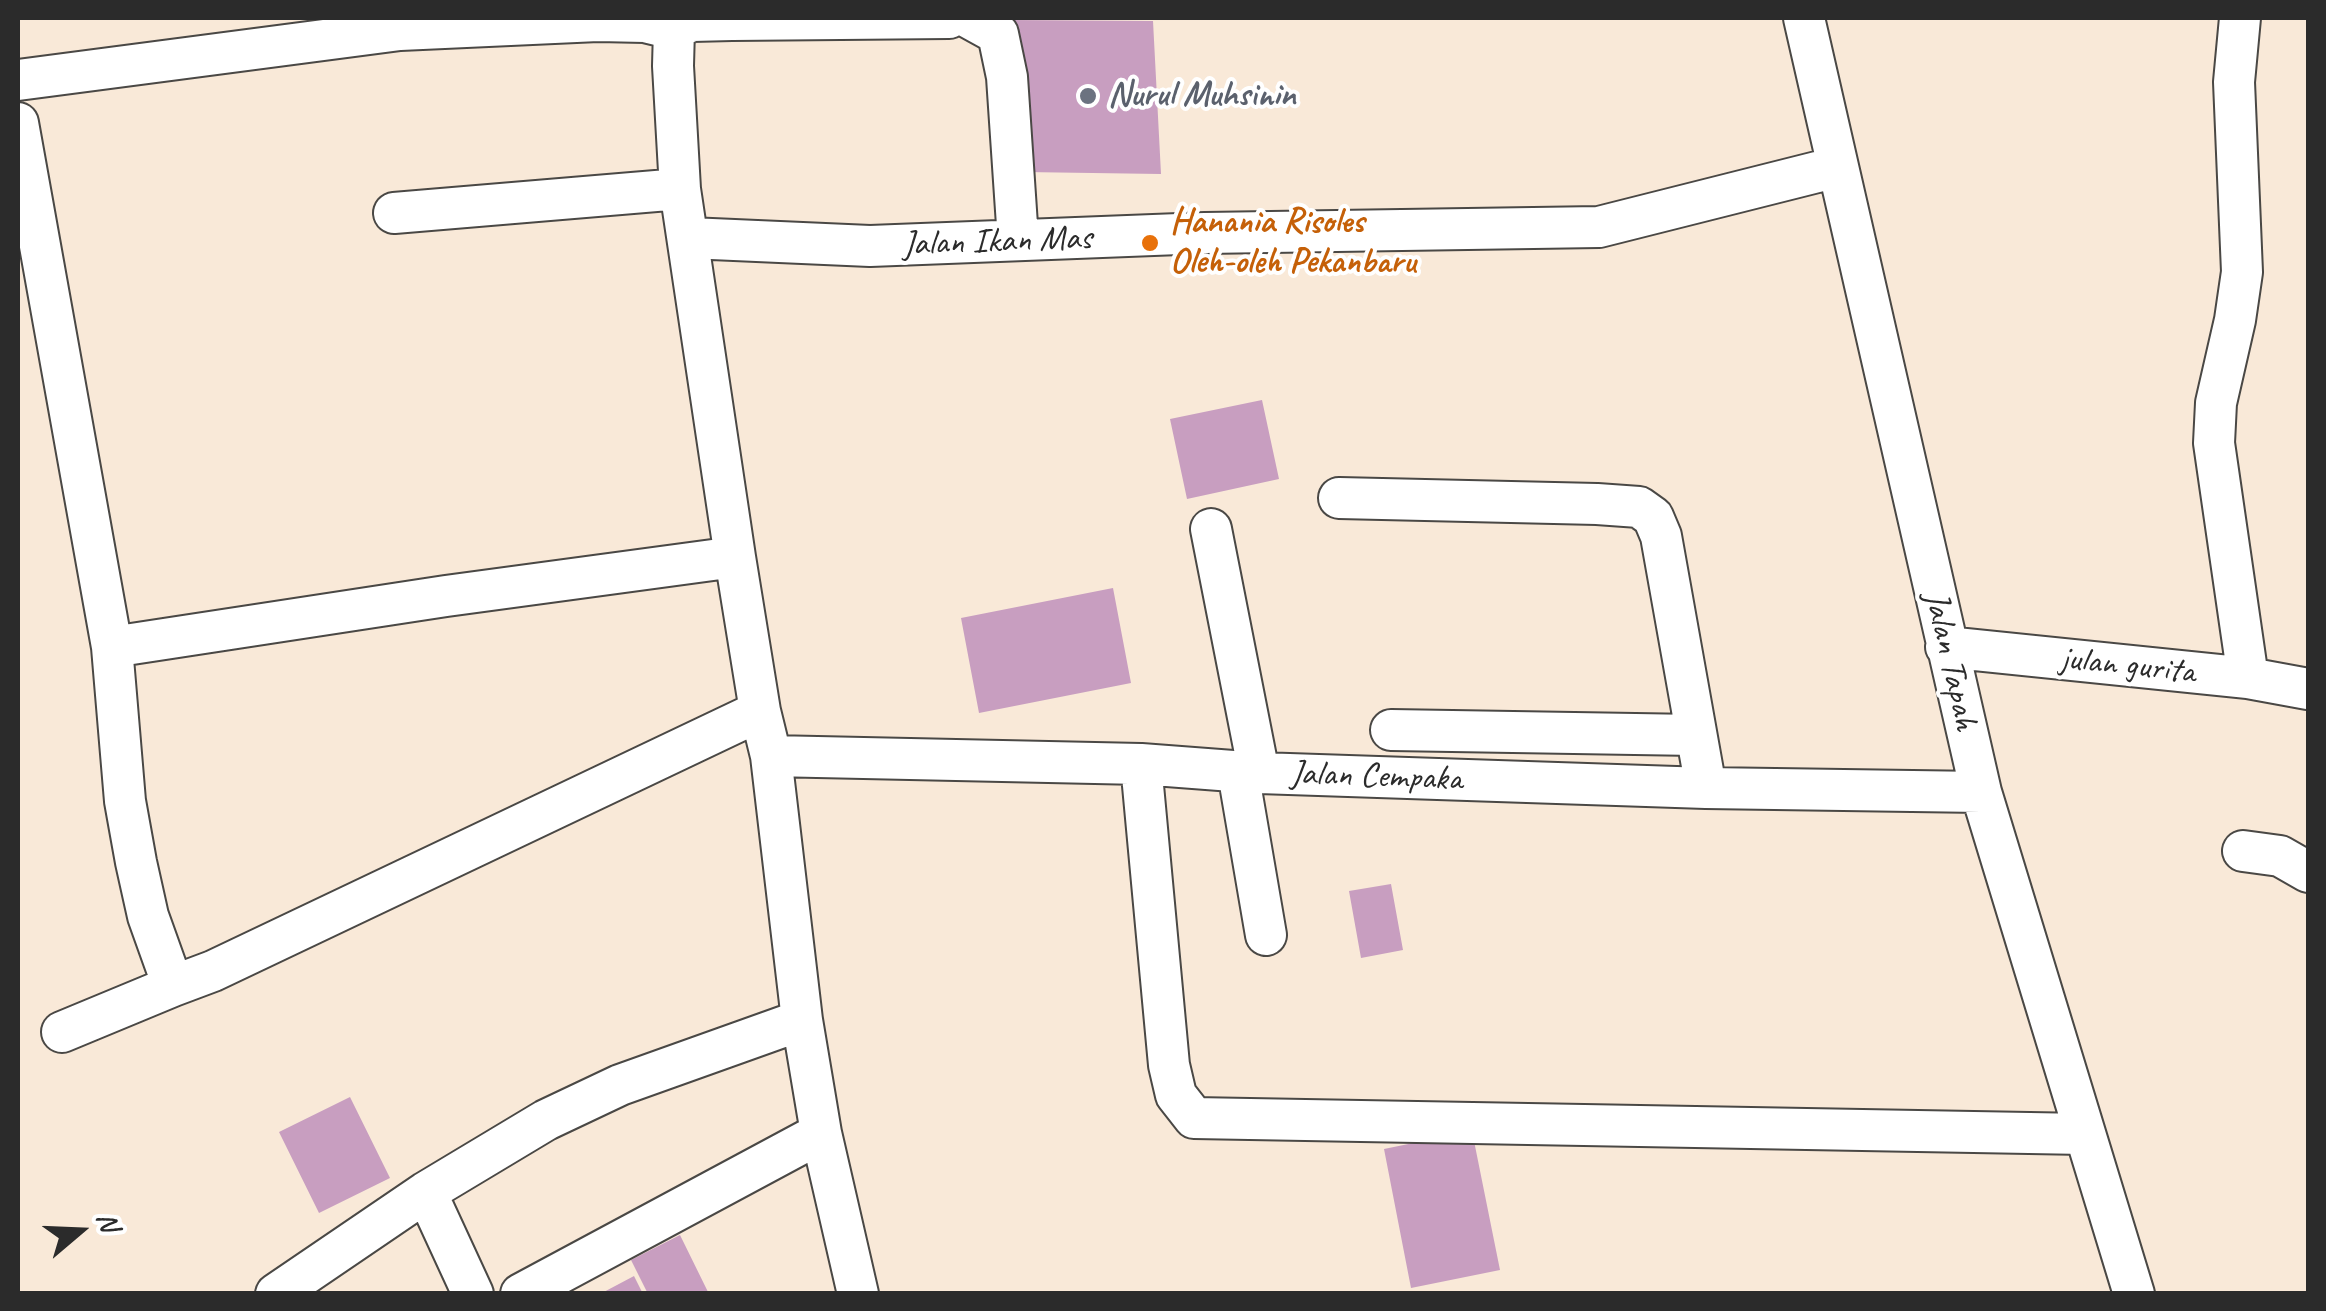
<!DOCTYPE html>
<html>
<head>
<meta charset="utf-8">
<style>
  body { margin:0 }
  #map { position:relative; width:2326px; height:1311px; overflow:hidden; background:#f9e9d8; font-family:Caveat,sans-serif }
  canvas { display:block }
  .frame { position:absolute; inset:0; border:20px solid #2b2b2b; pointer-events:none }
  .north { position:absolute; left:30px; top:1181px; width:100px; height:100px; -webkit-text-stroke:8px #fff; paint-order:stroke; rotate:71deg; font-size:28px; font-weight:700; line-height:40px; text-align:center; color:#2b2b2b }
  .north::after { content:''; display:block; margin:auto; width:35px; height:45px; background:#2b2b2b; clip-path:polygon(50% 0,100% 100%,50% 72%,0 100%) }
</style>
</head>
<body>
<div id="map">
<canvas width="2326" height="1311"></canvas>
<div class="frame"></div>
<div class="north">N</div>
</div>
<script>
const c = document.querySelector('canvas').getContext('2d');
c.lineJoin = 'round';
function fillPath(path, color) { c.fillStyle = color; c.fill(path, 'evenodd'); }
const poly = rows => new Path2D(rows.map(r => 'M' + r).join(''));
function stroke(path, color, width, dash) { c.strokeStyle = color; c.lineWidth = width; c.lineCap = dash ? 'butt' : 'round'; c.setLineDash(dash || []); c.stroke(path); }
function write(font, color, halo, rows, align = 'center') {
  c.font = font + ' Caveat,sans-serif'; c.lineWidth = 8; c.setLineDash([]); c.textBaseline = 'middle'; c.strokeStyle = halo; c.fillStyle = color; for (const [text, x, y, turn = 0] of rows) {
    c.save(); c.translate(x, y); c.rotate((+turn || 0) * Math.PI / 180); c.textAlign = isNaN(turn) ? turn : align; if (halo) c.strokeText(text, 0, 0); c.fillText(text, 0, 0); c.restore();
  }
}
const building = poly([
  [1012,20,1153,21,1161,174,1024,172],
  [1262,400,1279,479,1187,499,1170,419],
  [1113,588,1131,683,979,713,961,618],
  [1391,884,1403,950,1361,958,1349,891],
  [350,1097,390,1178,319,1213,279,1132],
  [1472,1131,1500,1270,1411,1288,1384,1149],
  [680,1235,709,1294,648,1294,631,1260],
  [634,1276,643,1294,600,1294]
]);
const minor = poly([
  [969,18,998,34,1007,77,1018,240],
  [1804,18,1981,792,2134,1294],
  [2240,18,2234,82,2242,272,2235,320,2216,403,2214,443,2248,678],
  [18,80,400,30,598,21,645,22,674,29],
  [18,123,112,647,125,801,136,862,148,916,173,986,62,1032],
  [394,213,680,189],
  [689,238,870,246,1205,233,1599,227,1837,167],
  [1339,498,1597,504,1639,507,1653,517,1661,536,1706,788],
  [1211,529,1259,773],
  [112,647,446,596,735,557],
  [1946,647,2248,678,2308,689],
  [1391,730,1696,735],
  [771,756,1141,764,1259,773,1706,788,1981,792],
  [1141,764,1169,1065,1176,1095,1194,1118,2085,1134],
  [1238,772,1266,935],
  [2243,851,2280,856,2308,872],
  [173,986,213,971,760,711],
  [426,1192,473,1294],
  [276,1294,426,1192,546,1120,620,1085,802,1020],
  [521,1294,821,1133],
  [858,1294,821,1133,802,1020,771,756,760,711,735,557,680,189,673,66,674,29,692,21,732,20,949,18]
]);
const markers = [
  [1088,96,10,"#6b7280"],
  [1150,243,10,"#e8710a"]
];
const worshipNames = [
  ["Nurul Muhsinin",1108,96]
];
const foodNames = [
  ["Hanania Risoles",1170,223],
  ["Oleh-oleh Pekanbaru",1170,263]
];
const streetNames = [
  ["Jalan Ikan Mas",997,242,-2],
  ["Jalan Tapah",1950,661,77],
  ["julan gurita",2128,666,6],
  ["Jalan Cempaka",1376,777,2]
];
fillPath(building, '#c89ec0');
stroke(minor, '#4a4845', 44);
stroke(minor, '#fff', 40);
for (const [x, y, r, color] of markers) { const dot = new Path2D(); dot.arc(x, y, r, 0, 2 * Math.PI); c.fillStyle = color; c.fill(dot); stroke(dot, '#fff', 4); }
write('bold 35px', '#5b616d', '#fff', worshipNames, 'left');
write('bold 35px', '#c56008', '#fff', foodNames, 'left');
write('35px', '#2b2b2b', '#fff', streetNames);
</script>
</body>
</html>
